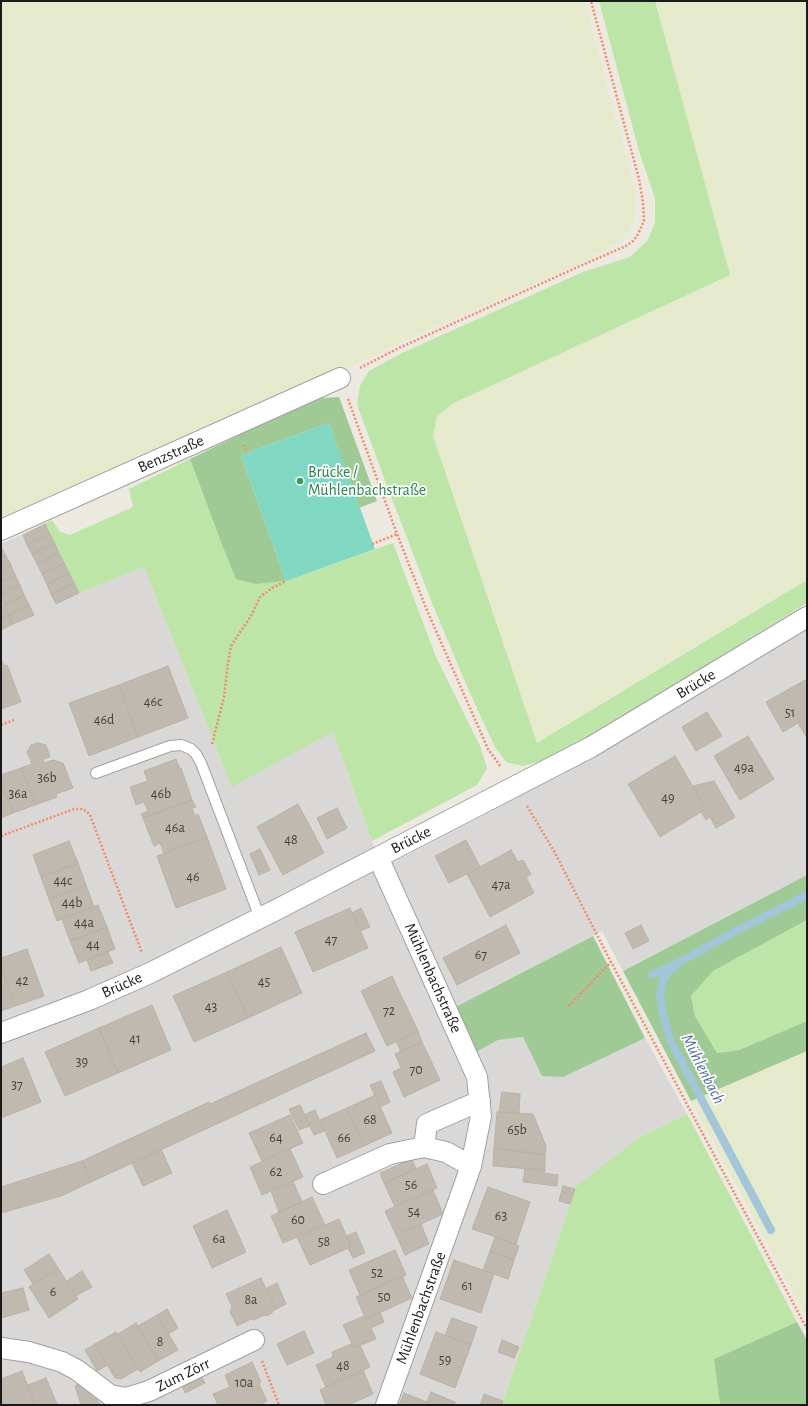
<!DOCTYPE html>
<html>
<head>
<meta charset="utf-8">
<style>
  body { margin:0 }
  #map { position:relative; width:808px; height:1406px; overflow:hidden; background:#ece9e0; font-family:"Alegreya Sans",sans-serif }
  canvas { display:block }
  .frame { position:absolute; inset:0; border:2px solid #1a1a1a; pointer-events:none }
</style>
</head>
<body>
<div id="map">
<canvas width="808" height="1406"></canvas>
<div class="frame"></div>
</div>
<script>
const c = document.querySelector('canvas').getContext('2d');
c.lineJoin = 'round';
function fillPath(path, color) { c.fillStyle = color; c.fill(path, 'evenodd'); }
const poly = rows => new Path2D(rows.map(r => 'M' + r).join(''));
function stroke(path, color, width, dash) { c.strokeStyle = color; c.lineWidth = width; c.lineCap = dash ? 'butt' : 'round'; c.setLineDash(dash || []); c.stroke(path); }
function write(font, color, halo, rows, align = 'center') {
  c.font = font + ' "Alegreya Sans",sans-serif'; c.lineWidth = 3.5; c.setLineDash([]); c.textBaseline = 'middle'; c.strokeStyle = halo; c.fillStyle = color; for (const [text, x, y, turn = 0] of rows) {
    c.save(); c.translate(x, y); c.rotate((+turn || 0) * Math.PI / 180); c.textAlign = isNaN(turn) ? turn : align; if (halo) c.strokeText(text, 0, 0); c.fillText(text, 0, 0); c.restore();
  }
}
const residential = poly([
  [45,524,79,593,144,567,232,786,333,732,372,841,380,869,481,817,597,754,807,629,807,875,623,971,602,931,457,1007,469,1056,498,1040,523,1037,638,1040,645,1038,687,1114,638,1138,575,1189,502,1405,1,1405,1,544]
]);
const farmland = poly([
  [1,1,584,1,635,191,635,215,630,229,618,243,579,264,397,344,338,373,1,528],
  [655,1,807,1,807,580,537,744,433,436,437,416,454,403,729,275],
  [807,1051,807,1317,691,1101]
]);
const grass = poly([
  [599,1,655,1,730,275,454,403,437,416,433,436,537,743,807,580,807,603,590,737,549,759,523,766,506,762,495,747,469,691,432,603,392,499,357,405,360,386,369,371,402,353,583,272,630,257,648,240,655,222,655,198,639,151],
  [190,459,221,542,256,584,286,581,393,543,436,657,480,746,487,768,477,785,372,841,333,732,232,787,144,567,79,593,45,524,52,520,60,532,70,535,133,507,129,489],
  [807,920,807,1021,739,1050,717,1053,695,1016,691,995,713,971],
  [687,1114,797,1322,714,1359,720,1405,502,1405,576,1187,638,1138]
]);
const forest = poly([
  [339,397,377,501,359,508,329,423,241,455,286,581,256,584,236,579,221,542,190,459,304,403,321,398],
  [807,875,807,920,713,971,691,996,695,1016,717,1053,739,1050,807,1021,807,1051,691,1101,623,971],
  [593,936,645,1038,563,1077,542,1076,523,1037,498,1040,469,1056,448,1011],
  [797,1322,807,1340,807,1405,720,1405,714,1359]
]);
const pitch = poly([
  [329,423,375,549,286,581,241,455]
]);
const stream = poly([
  [652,975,673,965],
  [771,1230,671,1042,662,1011,660,994,664,977,678,963,736,931,807,895]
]);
const building = poly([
  [45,524,50,534,27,545,23,535,45,524],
  [50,534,55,544,32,554,27,545,50,534],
  [55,544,59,553,37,564,32,554,55,544],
  [1,546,6,556,1,558,1,546],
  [59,553,64,563,42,574,37,564,59,553],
  [6,556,11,565,1,570,1,558,6,556],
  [64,563,69,573,47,584,42,574,64,563],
  [11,565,15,575,1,582,1,570,11,565],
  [69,573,74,583,51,594,47,584,69,573],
  [15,575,20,585,1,594,1,582,15,575],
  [74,583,79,593,56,604,51,594,74,583],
  [20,585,24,595,4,605,1,599,1,594,20,585],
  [24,595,29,605,8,615,4,605,24,595],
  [4,605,8,615,1,618,1,606,4,605],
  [29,605,34,615,13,624,8,615,29,605],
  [8,615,13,624,1,630,1,618,8,615],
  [1,658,4,666,7,665,21,702,1,709,1,658],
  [168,666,188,718,138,737,119,685,168,666],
  [807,679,807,738,798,723,783,732,766,702,807,679],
  [119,685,138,737,89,756,69,703,119,685],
  [707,712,722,736,696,751,682,727,707,712],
  [748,736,774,779,740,800,714,756,748,736],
  [38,743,46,745,50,757,43,759,44,763,53,760,63,763,73,788,56,794,57,797,35,805,21,768,32,764,27,752,31,745,38,743],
  [675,756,706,809,660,837,628,784,675,756],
  [176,759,180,769,181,768,192,800,143,818,141,814,148,811,144,802,136,805,130,787,148,781,144,771,176,759],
  [21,768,35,805,13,813,1,782,1,775,21,768],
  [714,781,735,817,716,828,710,817,706,820,701,812,706,809,693,786,714,781],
  [1,782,13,813,1,818,1,782],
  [192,800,196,807,192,808,195,816,198,814,207,837,164,854,160,843,154,846,143,818,192,800],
  [298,804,324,853,283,875,257,827,298,804],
  [337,808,347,828,327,839,317,818,337,808],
  [207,837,226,889,176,908,157,856,207,837],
  [466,840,480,867,449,883,435,856,466,840],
  [69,841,78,863,41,877,33,855,69,841],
  [260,849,270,870,259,875,250,854,260,849],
  [511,850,518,862,523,860,531,874,526,877,534,893,490,917,467,874,511,850],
  [78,863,86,885,49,899,41,877,78,863],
  [86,885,94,907,57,921,49,899,86,885],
  [98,905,107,927,70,941,62,919,98,905],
  [350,908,368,948,313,972,295,932,350,908],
  [361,908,370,927,360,931,352,913,361,908],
  [506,925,520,953,457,985,443,958,506,925],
  [641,925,649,941,633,949,625,933,641,925],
  [107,927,115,949,79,963,70,941,107,927],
  [281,947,302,993,248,1018,227,972,281,947],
  [27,949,44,996,15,1006,1,967,1,958,27,949],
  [108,952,113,963,91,971,87,960,108,952],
  [1,967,15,1006,1,1011,1,967],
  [227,972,248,1018,194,1042,173,996,227,972],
  [392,976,418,1031,387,1046,361,991,392,976],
  [152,1005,171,1050,118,1073,99,1028,152,1005],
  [99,1028,118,1073,65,1096,45,1052,99,1028],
  [418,1031,422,1042,401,1052,396,1041,418,1031],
  [366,1033,375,1051,91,1182,82,1161,209,1102,210,1104,366,1033],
  [422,1042,440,1080,404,1097,393,1072,401,1068,395,1054,422,1042],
  [23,1058,41,1102,1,1118,1,1067,23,1058],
  [381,1081,390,1102,380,1107,370,1085,381,1081],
  [502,1092,520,1094,519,1113,499,1112,502,1092],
  [375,1095,392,1133,364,1146,347,1108,375,1095],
  [300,1105,310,1126,299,1130,289,1109,300,1105],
  [347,1108,364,1146,337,1158,320,1120,347,1108],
  [315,1110,324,1131,314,1135,304,1115,315,1110],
  [497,1112,533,1114,546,1146,545,1155,494,1148,497,1112],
  [290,1115,303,1143,262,1161,249,1133,290,1115],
  [494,1148,545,1155,545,1170,493,1166,494,1148],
  [161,1149,172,1173,143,1186,132,1163,161,1149],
  [290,1149,303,1177,262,1195,250,1167,290,1149],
  [412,1159,416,1169,384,1183,380,1173,412,1159],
  [82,1161,91,1182,61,1196,1,1213,1,1187,82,1161],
  [427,1164,437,1188,395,1207,384,1183,427,1164],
  [525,1168,545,1170,544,1173,558,1175,557,1186,523,1182,525,1168],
  [293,1181,302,1202,279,1212,271,1191,293,1181],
  [563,1186,575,1189,570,1204,559,1201,563,1186],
  [488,1187,530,1202,516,1244,472,1229,488,1187],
  [433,1190,443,1214,396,1235,385,1211,433,1190],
  [312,1197,325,1225,283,1243,271,1216,312,1197],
  [227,1210,246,1252,212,1268,193,1226,227,1210],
  [339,1219,351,1247,310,1265,297,1237,339,1219],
  [421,1224,429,1244,405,1255,396,1235,421,1224],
  [356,1232,365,1253,353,1258,348,1248,351,1247,346,1236,356,1232],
  [495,1237,519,1246,514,1260,490,1251,495,1237],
  [395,1250,406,1275,360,1295,349,1270,395,1250],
  [490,1251,514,1260,508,1279,483,1270,490,1251],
  [49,1254,58,1268,33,1284,24,1270,49,1254],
  [454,1260,494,1274,481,1313,440,1299,454,1260],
  [58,1268,78,1299,49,1318,29,1287,58,1268],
  [82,1271,92,1287,76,1296,67,1281,82,1271],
  [402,1276,412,1298,366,1319,356,1297,402,1276],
  [261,1278,276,1309,273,1311,272,1313,267,1316,264,1315,254,1320,251,1319,237,1326,230,1312,232,1306,226,1294,261,1278],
  [277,1283,286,1304,276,1309,267,1288,277,1283],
  [23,1288,29,1310,1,1318,1,1293,23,1288],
  [167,1309,178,1328,168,1334,157,1315,167,1309],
  [380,1312,384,1322,371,1328,376,1339,354,1348,343,1325,364,1316,366,1319,380,1312],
  [157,1315,178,1350,158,1361,138,1326,157,1315],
  [452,1318,477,1327,471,1345,445,1335,452,1318],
  [136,1323,158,1361,140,1372,118,1334,136,1323],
  [304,1331,314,1353,287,1365,277,1344,304,1331],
  [116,1332,138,1369,121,1379,115,1378,95,1344,116,1332],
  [436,1332,471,1345,455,1388,420,1374,436,1332],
  [502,1340,519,1347,514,1358,498,1352,502,1340],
  [95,1344,108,1365,97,1371,85,1350,95,1344],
  [351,1344,354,1348,360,1345,370,1367,326,1387,316,1365,333,1357,332,1352,351,1344],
  [252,1362,261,1382,259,1384,267,1401,259,1405,218,1405,213,1394,230,1387,225,1375,252,1362],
  [363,1370,373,1394,348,1405,326,1405,320,1390,363,1370],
  [22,1371,35,1405,1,1405,1,1379,22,1371],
  [200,1374,205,1383,185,1393,181,1383,200,1374],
  [46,1378,57,1404,53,1405,35,1405,28,1385,46,1378],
  [85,1381,100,1405,81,1405,75,1386,85,1381],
  [431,1392,455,1402,454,1405,434,1405,427,1402,431,1392],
  [404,1393,427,1402,434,1405,399,1405,404,1393],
  [484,1394,503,1401,502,1405,480,1405,484,1394]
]);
const path = poly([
  [360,368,399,348,580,266,626,246,633,241,637,236,644,221,643,202,639,179,591,1],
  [348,399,397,534,426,608,488,749,501,767],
  [244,445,247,453],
  [372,544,397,534],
  [1,725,14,720],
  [212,744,224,697,228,663,231,646,251,616,260,597,272,588,286,581],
  [527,806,554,851,611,962,807,1329],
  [1,836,74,809,82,809,86,811,90,815,142,953],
  [569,1006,611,962],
  [262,1361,279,1405]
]);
const lane = poly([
  [96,773,170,746,181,745,191,749,196,754,201,763,260,918]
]);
const street = poly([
  [1,530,340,378],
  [378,857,477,1077,481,1116,471,1166,386,1405],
  [1,1033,89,1000,150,973,276,910,591,747,807,617],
  [424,1147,427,1124,480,1101],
  [323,1184,390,1154,424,1147,446,1152,471,1166],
  [1,1348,29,1352,62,1362,77,1370,110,1395,126,1398,149,1391,254,1340]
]);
const markers = [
  [300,481,4,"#2e9e5b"]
];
const numberNames = [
  ["46c",153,702],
  ["51",790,713],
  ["46d",104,720],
  ["49a",744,768],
  ["36b",47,778],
  ["36a",18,794],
  ["46b",161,794],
  ["49",668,798],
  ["46a",175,828],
  ["48",291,840],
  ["46",193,877],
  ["44c",63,881],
  ["47a",501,885],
  ["44b",72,903],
  ["44a",84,923],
  ["47",331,940],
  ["44",93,945],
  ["67",481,955],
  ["42",22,981],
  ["45",264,982],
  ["43",211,1007],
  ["72",389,1011],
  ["41",135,1039],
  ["39",82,1062],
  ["70",416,1070],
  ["37",17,1085],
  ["68",370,1120],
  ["65b",517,1130],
  ["64",276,1138],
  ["66",344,1138],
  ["62",276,1172],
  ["56",411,1185],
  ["54",414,1212],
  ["63",501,1216],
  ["60",298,1220],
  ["6a",219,1239],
  ["58",324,1242],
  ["52",377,1273],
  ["61",467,1286],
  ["6",53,1292],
  ["50",384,1297],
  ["8a",251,1300],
  ["8",160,1342],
  ["59",445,1360],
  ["48",343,1366],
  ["10a",244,1383]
];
const streetNames = [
  ["Benzstraße",171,454,-24],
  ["Brücke",696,684,-31],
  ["Brücke",411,840,-27],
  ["Mühlenbachstraße",433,978,66],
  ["Brücke",122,985,-24],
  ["Mühlenbachstraße",421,1308,-70],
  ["Zum Zörr",183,1375,-26]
];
const leisureNames = [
  ["Brücke /",308,472],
  ["Mühlenbachstraße",308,490]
];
const waterNames = [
  ["Mühlenbach",703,1069,63]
];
fillPath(residential, '#d9d8d7');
fillPath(farmland, '#e4eacb');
fillPath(grass, '#bde5a7');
fillPath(forest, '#9fca96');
fillPath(pitch, '#81d8c2');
stroke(stream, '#a2c5d8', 8);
fillPath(building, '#c0b9b0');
stroke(building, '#bcb2a3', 1);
stroke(lane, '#a1a1a1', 12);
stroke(street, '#a1a1a1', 22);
stroke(path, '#f38b6a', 2.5, [2, 2]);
stroke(lane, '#fff', 10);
stroke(street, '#fff', 20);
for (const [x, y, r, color] of markers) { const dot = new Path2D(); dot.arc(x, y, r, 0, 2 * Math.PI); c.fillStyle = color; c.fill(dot); stroke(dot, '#fff', 1.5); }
write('14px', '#444240', null, numberNames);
write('16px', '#1a1a1a', '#fff', streetNames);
write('16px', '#27864d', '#fff', leisureNames, 'left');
write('italic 17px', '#4d6da4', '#fff', waterNames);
</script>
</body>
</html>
